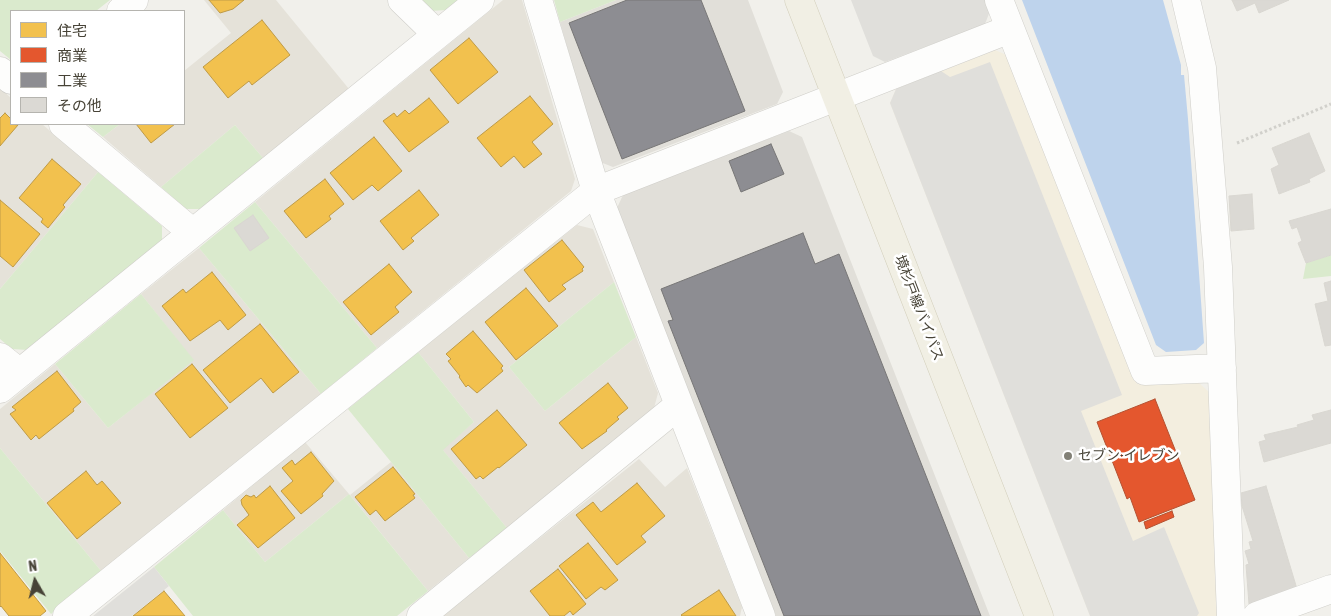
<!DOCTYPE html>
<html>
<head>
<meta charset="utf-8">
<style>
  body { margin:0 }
  #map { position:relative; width:1331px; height:616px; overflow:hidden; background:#f1f0eb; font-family:"Asap Condensed","Noto Sans JP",sans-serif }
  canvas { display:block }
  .legend { position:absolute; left:10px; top:10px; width:175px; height:115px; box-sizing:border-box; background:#fff; border:1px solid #b5b4af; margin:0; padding:6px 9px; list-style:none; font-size:15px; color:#474337 }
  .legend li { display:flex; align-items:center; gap:10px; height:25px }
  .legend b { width:25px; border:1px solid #b5b4af }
  .north { position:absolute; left:10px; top:556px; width:50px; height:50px; -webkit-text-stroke:4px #fff; paint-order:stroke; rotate:352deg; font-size:14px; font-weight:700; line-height:20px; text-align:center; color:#474337 }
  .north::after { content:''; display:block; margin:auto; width:18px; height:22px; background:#474337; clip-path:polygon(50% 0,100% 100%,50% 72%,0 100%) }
</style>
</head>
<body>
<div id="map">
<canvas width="1331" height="616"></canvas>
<ul class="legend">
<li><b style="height:14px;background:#f2c14e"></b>住宅</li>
<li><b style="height:14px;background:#e4572e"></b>商業</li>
<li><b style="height:14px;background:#8d8d92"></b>工業</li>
<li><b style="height:14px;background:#dbd9d4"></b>その他</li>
</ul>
<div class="north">N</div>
</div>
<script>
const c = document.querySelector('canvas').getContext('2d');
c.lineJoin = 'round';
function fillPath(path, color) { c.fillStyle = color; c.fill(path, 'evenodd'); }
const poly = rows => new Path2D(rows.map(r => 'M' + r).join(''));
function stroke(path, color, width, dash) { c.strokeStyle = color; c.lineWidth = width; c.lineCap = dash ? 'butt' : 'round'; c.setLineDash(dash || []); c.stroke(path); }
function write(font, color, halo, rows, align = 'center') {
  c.font = font + ' "Asap Condensed","Noto Sans JP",sans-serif'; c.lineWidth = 5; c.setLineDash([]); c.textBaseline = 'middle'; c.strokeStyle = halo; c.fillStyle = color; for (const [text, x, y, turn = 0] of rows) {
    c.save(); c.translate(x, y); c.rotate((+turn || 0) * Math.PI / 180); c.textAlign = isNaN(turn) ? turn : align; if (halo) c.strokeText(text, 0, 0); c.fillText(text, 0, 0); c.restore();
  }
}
const residential = poly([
  [204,0,276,0,349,89,263,158,235,125,161,187,103,137,120,124,184,124,184,71,231,33],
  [503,0,522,0,575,179,571,191,377,348,255,202],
  [0,88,11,98,11,124,42,124,98,172,0,289],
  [577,225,593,229,614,282,509,367,545,411,636,337,658,393,654,408,507,528,442,449,474,422,418,352],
  [199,248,321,394,102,572,0,448,0,409,55,364,108,428,193,360,141,294],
  [305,442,349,494,265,562,223,510],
  [639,459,665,487,687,468,742,607,740,616,442,616],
  [391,462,469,558,428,591,350,495]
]);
const commercial = poly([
  [995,50,1009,56,1137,384,1199,383,1209,392,1219,612,1216,616,1090,616,890,103,896,89]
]);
const industrial = poly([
  [616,0,748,0,783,92,777,104,613,167,600,162,560,22],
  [789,131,802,137,990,616,776,616,617,208,623,195]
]);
const green = poly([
  [0,0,110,0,96,11,11,11,11,60,0,51],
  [419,0,459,0,446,10,430,11],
  [554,0,616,0,560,22],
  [87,124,120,124,103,137],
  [235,125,263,158,201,209,186,209,161,187],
  [98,172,162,226,162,242,28,350,12,349,0,339,0,289],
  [255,202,377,348,321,394,199,248],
  [1331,255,1331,276,1303,279,1306,263],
  [614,282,636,337,545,411,509,367],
  [141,294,194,360,108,428,55,364],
  [418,352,474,422,443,450,507,528,469,558,348,409],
  [0,448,102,572,51,614,0,551],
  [349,494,428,591,397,616,193,616,154,567,223,510,265,562]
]);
const parking = poly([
  [851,0,986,0,990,11,985,24,885,62,873,56],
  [990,62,1122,395,1081,411,1133,541,1164,527,1199,613,1197,616,1090,616,890,103,896,89,941,71,950,77],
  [154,567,169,586,132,616,93,616]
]);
const water = poly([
  [1022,0,1163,0,1181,65,1181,75,1184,75,1188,119,1204,343,1196,350,1166,352,1156,345]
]);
const homes = poly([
  [209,0,244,0,233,9,220,13,209,0],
  [262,20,290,55,252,85,249,81,228,98,203,67,262,20],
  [469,38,498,72,458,104,430,70,469,38],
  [530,96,553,124,532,142,542,154,524,168,514,156,501,167,477,138,530,96],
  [429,98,449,122,409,152,383,121,394,113,397,117,405,110,409,114,429,98],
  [5,113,11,119,11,124,18,125,0,146,0,118,5,113],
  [136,124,175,124,151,143,136,124],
  [374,137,402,171,378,191,372,185,353,200,330,173,374,137],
  [52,159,81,184,63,205,65,207,48,228,41,222,43,219,19,198,52,159],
  [325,179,344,204,329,216,331,219,306,238,284,211,325,179],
  [419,190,439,215,411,238,414,241,403,250,380,221,419,190],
  [0,200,40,234,13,267,0,256,0,200],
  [562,240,584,267,582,269,583,271,562,285,566,289,549,302,524,270,562,240],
  [389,264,412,292,395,307,399,312,371,335,343,302,389,264],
  [212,272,246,315,228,330,220,320,190,341,162,306,183,289,186,293,212,272],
  [526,288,558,326,516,360,485,322,526,288],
  [260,324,299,372,273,393,261,378,230,403,203,370,260,324],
  [473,331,503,366,501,368,503,371,477,393,468,385,466,387,459,377,460,376,448,361,451,359,446,354,473,331],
  [192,364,228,408,190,438,155,394,192,364],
  [57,371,81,402,73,409,74,411,39,439,36,435,31,440,10,414,16,410,12,407,57,371],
  [608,383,628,408,617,417,619,419,606,430,607,431,582,449,559,423,608,383],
  [497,410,527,445,499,468,498,467,483,479,480,476,476,479,451,449,497,410],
  [311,452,334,481,322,494,323,496,301,514,281,491,293,481,282,468,292,460,295,465,311,452],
  [393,467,415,494,413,495,415,498,385,521,376,510,370,515,355,497,393,467],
  [86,471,97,485,102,481,121,503,77,539,47,503,86,471],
  [637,483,665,516,641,536,646,542,617,565,576,515,593,502,601,512,637,483],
  [270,486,295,518,258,548,237,525,249,515,242,505,241,500,246,495,251,497,254,495,256,498,270,486],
  [588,543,618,580,605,590,601,587,586,599,559,566,588,543],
  [0,553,46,611,40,616,9,616,1,606,0,607,0,553],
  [558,569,586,604,573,615,570,611,564,616,550,616,530,591,558,569],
  [719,590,736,616,682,616,681,615,719,590],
  [164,591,185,616,133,616,164,591]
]);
const shops = poly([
  [1155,399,1195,500,1139,522,1130,497,1127,499,1097,422,1155,399],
  [1172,511,1174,517,1146,529,1144,522,1172,511]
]);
const industry = poly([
  [627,0,701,0,745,111,622,159,569,23,627,0],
  [771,144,784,174,741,192,729,161,771,144],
  [803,233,815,264,839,254,981,616,784,616,668,321,673,320,661,289,803,233]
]);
const building = poly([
  [1232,0,1289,0,1259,13,1255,3,1237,11,1232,0],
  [1309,133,1325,171,1309,179,1310,182,1279,194,1271,169,1279,165,1272,148,1309,133],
  [1252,194,1254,229,1231,231,1229,196,1252,194],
  [1331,209,1331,255,1306,263,1298,243,1302,241,1297,227,1292,229,1289,221,1331,209],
  [253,215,269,238,250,251,234,228,253,215],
  [1331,281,1331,345,1325,346,1315,304,1328,301,1324,283,1331,281],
  [1331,410,1331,443,1264,462,1259,442,1266,440,1264,435,1298,427,1297,425,1314,420,1312,415,1331,410],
  [1266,486,1297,589,1249,604,1246,565,1249,564,1245,551,1251,549,1249,542,1253,541,1242,506,1241,493,1266,486]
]);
const path = poly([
  [1237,143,1331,104]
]);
const minor = poly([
  [402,0,437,34],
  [538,0,596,191,761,616],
  [999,0,1145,371,1222,368],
  [1186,0,1202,68,1218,267,1231,616],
  [121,11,134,0],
  [0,71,11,80],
  [63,124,192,232],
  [0,357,20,373],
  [0,389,480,0],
  [67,616,596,191,1010,29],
  [421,616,679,405],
  [1257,616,1331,589]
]);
const major = poly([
  [799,0,1039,616]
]);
const markers = [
  [1068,456,5,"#828076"]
];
const streetNames = [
  ["境杉戸線バイパス",919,308,69]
];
const poiNames = [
  ["セブン-イレブン",1078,456]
];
fillPath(residential, '#e5e2d9');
fillPath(commercial, '#f3eedf');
fillPath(industrial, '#e1dfd9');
fillPath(green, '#daeacd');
fillPath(parking, '#e0dfdb');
fillPath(water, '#bed3ec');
fillPath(homes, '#f2c14e');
stroke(homes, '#bf9b47', 1);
fillPath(shops, '#e4572e');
stroke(shops, '#b55131', 1);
fillPath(industry, '#8d8d92');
stroke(industry, '#787777', 1);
fillPath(building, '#dbd9d4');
stroke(building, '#d9d7d1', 1);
stroke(minor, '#cfcec9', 29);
stroke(major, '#d2ceba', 29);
stroke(path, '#d1d0cb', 3, [2.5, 2.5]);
stroke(minor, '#fdfdfc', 28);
stroke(major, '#f1efe4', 28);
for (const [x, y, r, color] of markers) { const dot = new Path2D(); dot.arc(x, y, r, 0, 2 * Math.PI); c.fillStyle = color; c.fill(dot); stroke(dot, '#fff', 2); }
write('14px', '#474337', '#fff', streetNames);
write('14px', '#474337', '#fff', poiNames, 'left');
</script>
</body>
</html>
